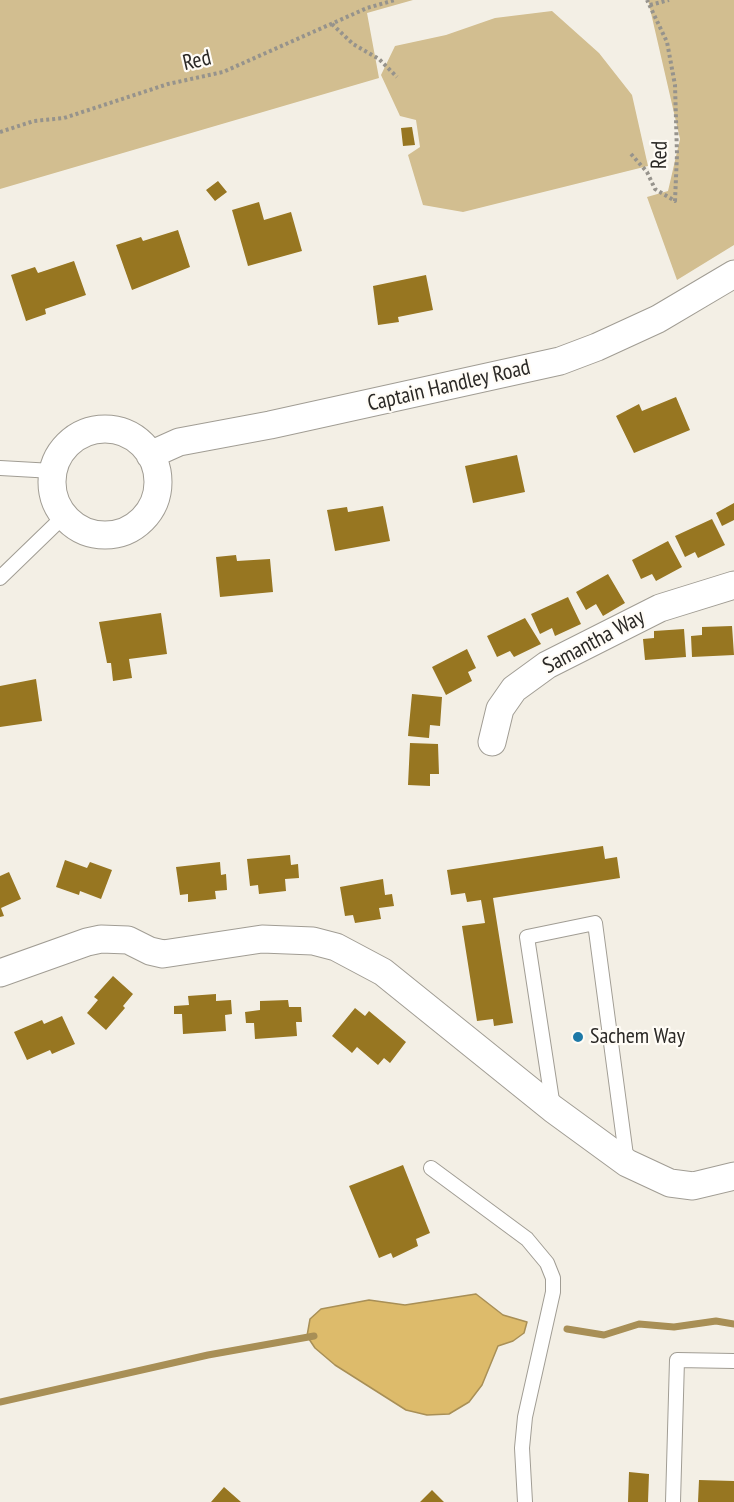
<!DOCTYPE html>
<html>
<head>
<meta charset="utf-8">
<style>
  body { margin:0 }
  canvas { display:block; background:#f3efe5 }
</style>
</head>
<body>
<canvas width="734" height="1502"></canvas>
<script>
const c = document.querySelector('canvas').getContext('2d');
c.lineJoin = 'round';
function fillPath(path, color) { c.fillStyle = color; c.fill(path, 'evenodd'); }
const poly = rows => new Path2D(rows.map(r => 'M' + r).join(''));
function stroke(path, color, width, dash) { c.strokeStyle = color; c.lineWidth = width; c.lineCap = dash ? 'butt' : 'round'; c.setLineDash(dash || []); c.stroke(path); }
function write(font, color, halo, rows, align = 'center') {
  c.font = font + ' "PT Sans Narrow",sans-serif'; c.lineWidth = 4.5; c.setLineDash([]); c.textBaseline = 'middle'; c.strokeStyle = halo; c.fillStyle = color; for (const [text, x, y, turn = 0] of rows) {
    c.save(); c.translate(x, y); c.rotate((+turn || 0) * Math.PI / 180); c.textAlign = isNaN(turn) ? turn : align; if (halo) c.strokeText(text, 0, 0); c.fillText(text, 0, 0); c.restore();
  }
}
const green = poly([
  [0,0,413,0,367,13,379,78,0,189],
  [648,0,734,0,734,245,677,280,647,197,668,191,680,139],
  [552,11,599,53,632,95,648,166,463,212,423,205,408,155,420,147,416,120,400,116,381,75,395,46,446,35,495,18]
]);
const water = poly([
  [476,1294,503,1315,527,1322,524,1333,513,1341,498,1346,482,1385,469,1402,449,1414,427,1415,406,1410,335,1365,315,1348,307,1336,310,1319,321,1309,369,1300,405,1305,476,1294]
]);
const stream = poly([
  [567,1329,604,1335,639,1324,674,1327,716,1321,734,1324],
  [0,1402,208,1355,314,1336]
]);
const building = poly([
  [412,127,415,145,403,146,401,128],
  [218,181,227,192,215,201,206,190],
  [259,202,264,220,291,212,302,251,248,266,232,210],
  [178,230,190,267,132,290,116,245,141,237,143,241],
  [74,261,86,295,45,309,46,314,26,321,11,275,35,267,38,273],
  [426,275,433,310,398,317,399,322,378,325,373,286],
  [676,397,690,430,634,453,616,416,639,404,642,411],
  [517,455,525,492,473,503,465,466],
  [734,503,734,520,722,526,716,513],
  [383,506,390,541,335,551,327,510,347,507,348,512],
  [712,519,725,545,698,558,695,552,685,557,675,536],
  [668,541,682,567,656,581,652,574,641,579,632,560],
  [236,555,237,561,270,559,273,592,220,597,216,557],
  [608,574,625,603,603,616,596,604,586,610,576,592],
  [568,597,581,624,555,636,552,628,540,634,531,614],
  [161,613,167,654,129,659,132,678,113,681,111,663,107,663,99,622],
  [525,618,541,644,514,657,510,651,497,657,487,636],
  [732,626,734,655,692,657,691,636,702,635,702,627],
  [684,629,686,657,645,660,643,639,654,638,654,631],
  [467,649,476,668,468,672,472,681,446,695,432,667],
  [36,679,42,721,0,727,0,686],
  [412,694,442,697,440,726,430,725,429,738,408,736],
  [410,743,438,744,439,774,430,774,430,786,408,785],
  [603,846,605,859,617,857,620,878,493,898,513,1023,494,1026,493,1019,477,1021,462,926,485,923,481,900,467,902,465,893,451,895,447,870],
  [290,855,291,865,298,864,299,878,285,879,286,891,259,894,258,885,250,886,247,859],
  [65,860,87,868,90,862,112,870,101,899,80,891,79,895,56,887],
  [220,862,221,875,226,874,227,890,215,891,216,899,188,902,188,894,180,895,176,867],
  [9,872,21,899,1,908,4,916,0,917,0,876],
  [383,879,385,895,392,894,394,906,379,908,381,919,355,923,353,915,345,916,340,887],
  [113,976,133,994,123,1006,125,1008,106,1030,87,1013,98,1000,94,997],
  [216,994,216,1001,231,1000,232,1014,225,1015,226,1031,183,1034,182,1014,174,1014,174,1006,189,1005,188,996],
  [288,1000,289,1007,301,1007,302,1022,296,1022,297,1036,255,1039,254,1023,246,1023,245,1012,260,1010,260,1001],
  [355,1008,365,1016,369,1011,406,1042,390,1063,384,1058,378,1065,357,1047,352,1053,332,1036],
  [62,1016,75,1044,52,1054,50,1050,27,1060,14,1032,42,1020,44,1024],
  [403,1165,430,1233,416,1239,418,1246,393,1258,391,1253,379,1258,349,1186],
  [629,1472,649,1474,648,1502,628,1502],
  [699,1480,734,1481,734,1502,698,1502],
  [224,1487,241,1502,211,1502],
  [432,1490,444,1502,420,1502]
]);
const path = poly([
  [650,5,669,0],
  [332,24,353,44,379,59,397,77],
  [0,132,34,121,64,118,168,84,223,72,367,8,395,0],
  [631,154,647,172,655,189,675,201,677,154,675,85,667,42,647,0]
]);
const service = poly([
  [0,468,53,471],
  [0,578,64,516],
  [553,1107,527,937,595,923,627,1163],
  [431,1168,527,1239,547,1263,553,1278,553,1292,525,1417,522,1448,525,1502],
  [673,1502,677,1360,734,1361]
]);
const minor = poly([
  '52 482a53 53 0 1 1 106 0a53 53 0 1 1-106 0Z',
  [150,455,179,442,270,425,560,361,597,347,658,319,734,274],
  [492,742,500,709,514,689,547,665,660,608,734,585],
  [0,973,87,942,101,939,128,940,150,951,163,954,262,939,313,941,336,947,383,972,553,1109,627,1163,670,1183,693,1186,734,1176]
]);
const markers = [
  [578,1037,6,"#1e79a7"]
];
const streetNames = [
  ["Red",197,61,-13],
  ["Red",660,155,-89],
  ["Captain Handley Road",449,386,-13],
  ["Samantha Way",594,642,-28]
];
const poiNames = [
  ["Sachem Way",590,1037]
];
fillPath(green, '#d2be90');
fillPath(water, '#ddbb6b');
stroke(water, '#a88f56', 1.5);
stroke(stream, '#a88f56', 7);
fillPath(building, '#977621');
stroke(service, '#a19d94', 16);
stroke(minor, '#a19d94', 29);
stroke(path, '#96938c', 4, [3, 3]);
stroke(service, '#fff', 14);
stroke(minor, '#fff', 27);
for (const [x, y, r, color] of markers) { const dot = new Path2D(); dot.arc(x, y, r, 0, 2 * Math.PI); c.fillStyle = color; c.fill(dot); stroke(dot, '#fffcf6', 2); }
write('22px', '#2b2926', '#fffcf6', streetNames);
write('22px', '#2b2926', '#fffcf6', poiNames, 'left');
</script>
</body>
</html>
